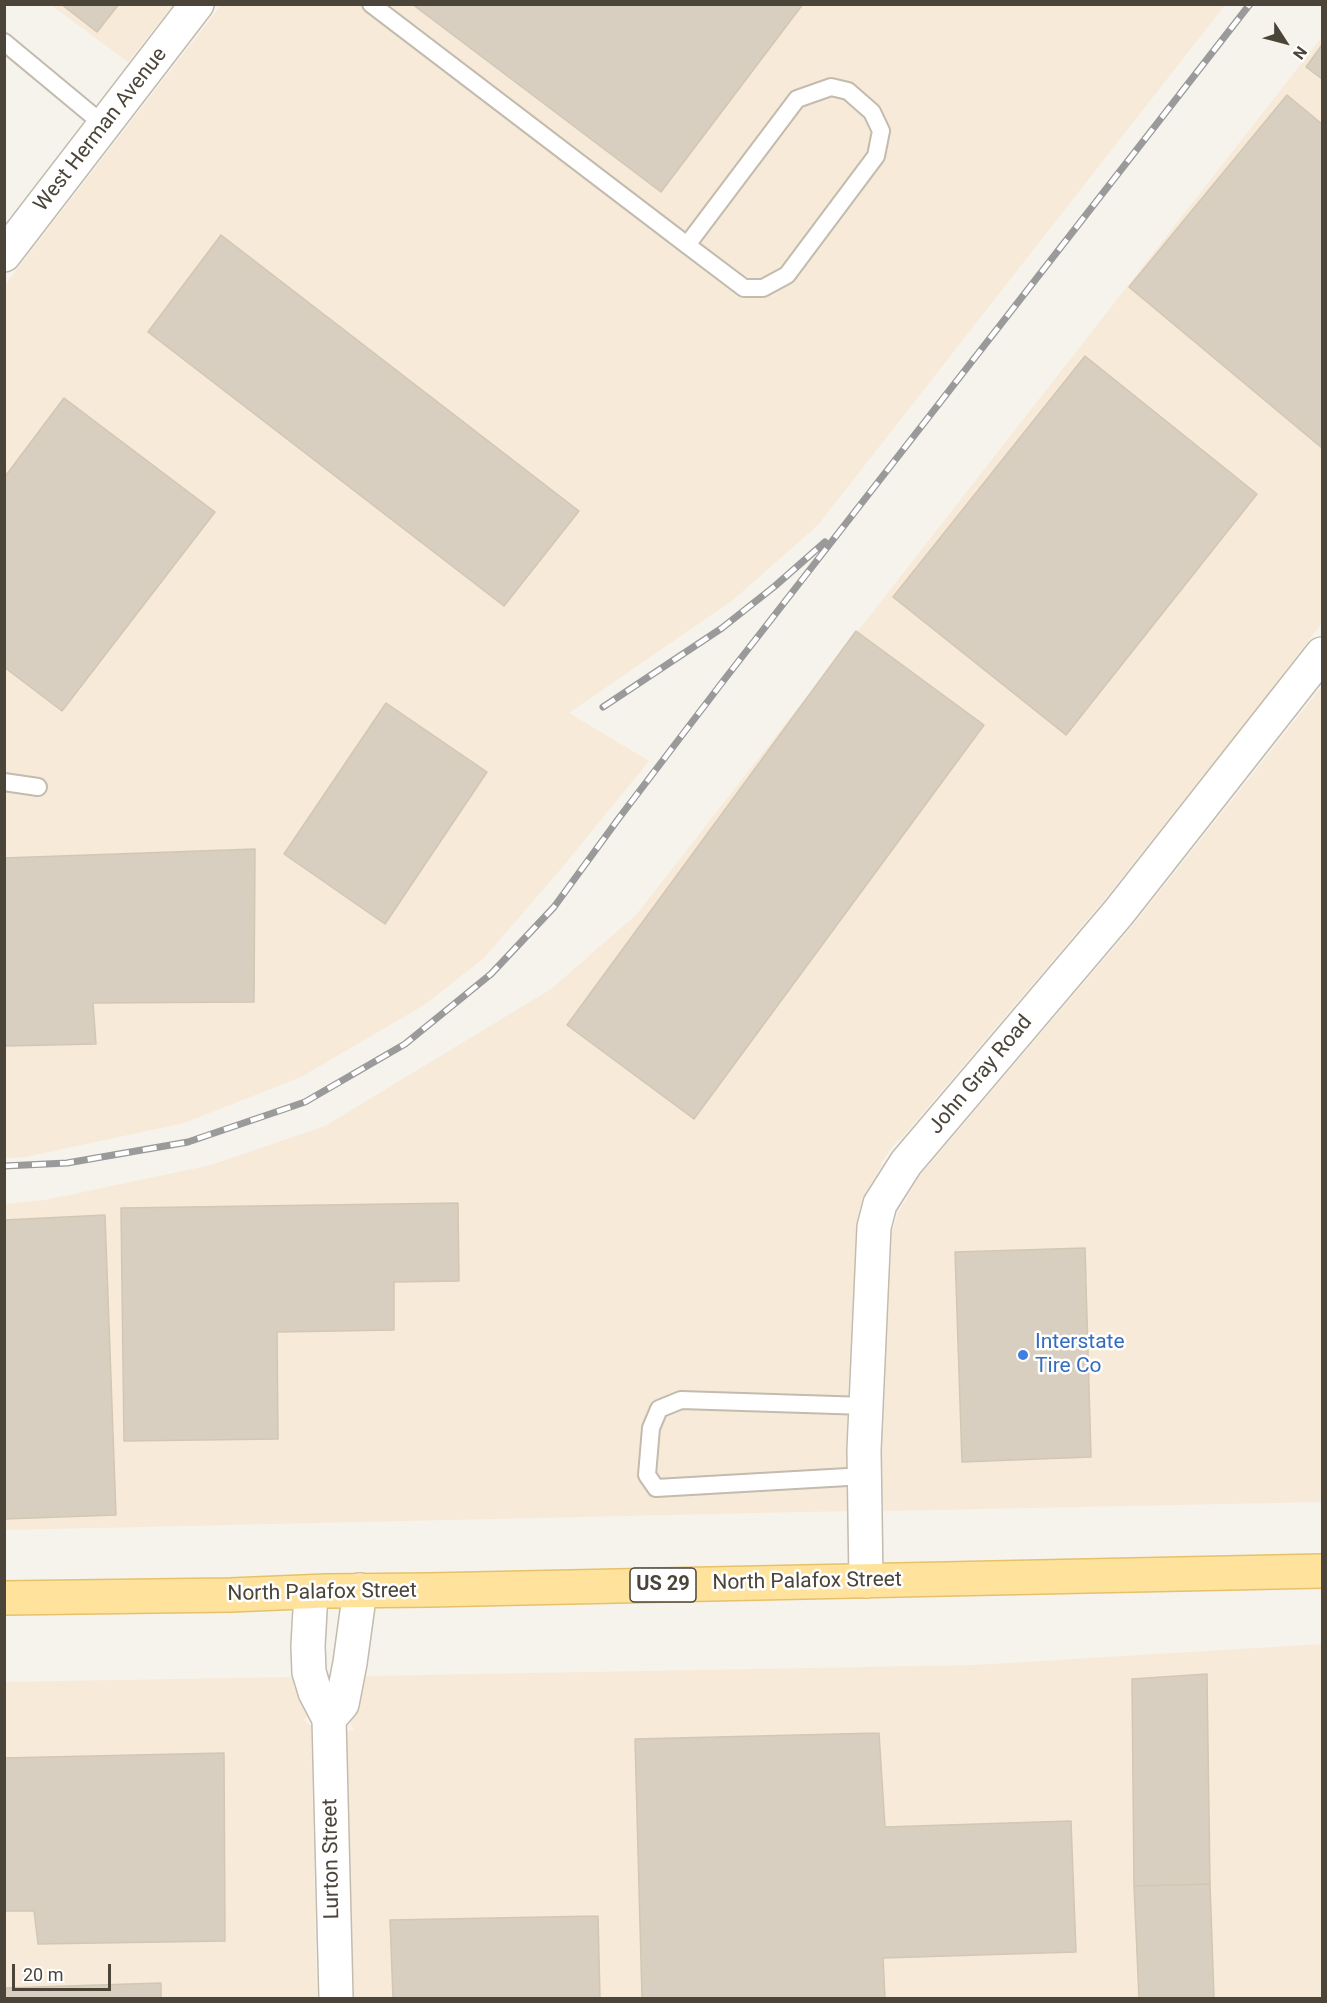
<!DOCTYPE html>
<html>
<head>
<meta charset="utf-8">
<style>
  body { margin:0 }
  #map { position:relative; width:1327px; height:2003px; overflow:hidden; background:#f6f3ec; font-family:Roboto,sans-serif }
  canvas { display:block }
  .frame { position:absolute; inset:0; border:6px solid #4b4439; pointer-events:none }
  .north { position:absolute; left:1255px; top:12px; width:60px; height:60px; -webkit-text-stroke:4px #fff; paint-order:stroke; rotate:126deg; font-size:16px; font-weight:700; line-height:24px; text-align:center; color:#4b4439 }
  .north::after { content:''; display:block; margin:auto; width:21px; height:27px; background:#4b4439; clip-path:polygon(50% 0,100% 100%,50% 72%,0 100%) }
  .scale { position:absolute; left:12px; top:1964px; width:99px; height:27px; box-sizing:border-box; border:3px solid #4b4439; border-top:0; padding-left:8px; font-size:18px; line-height:21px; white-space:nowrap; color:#4b4439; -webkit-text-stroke:4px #fff; paint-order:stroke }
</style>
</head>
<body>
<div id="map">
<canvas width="1327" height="2003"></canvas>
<div class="frame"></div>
<div class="north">N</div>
<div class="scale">20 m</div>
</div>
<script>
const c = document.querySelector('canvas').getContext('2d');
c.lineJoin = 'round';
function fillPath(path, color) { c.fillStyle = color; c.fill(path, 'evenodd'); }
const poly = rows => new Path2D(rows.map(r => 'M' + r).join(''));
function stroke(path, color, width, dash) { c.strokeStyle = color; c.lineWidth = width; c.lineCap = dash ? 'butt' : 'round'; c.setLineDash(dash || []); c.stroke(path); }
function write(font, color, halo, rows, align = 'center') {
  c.font = font + ' Roboto,sans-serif'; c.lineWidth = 5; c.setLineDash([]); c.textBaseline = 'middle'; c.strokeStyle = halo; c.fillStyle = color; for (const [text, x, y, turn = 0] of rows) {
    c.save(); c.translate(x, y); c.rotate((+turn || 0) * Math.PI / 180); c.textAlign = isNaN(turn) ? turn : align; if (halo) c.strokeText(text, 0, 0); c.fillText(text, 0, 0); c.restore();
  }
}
const commercial = poly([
  [51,5,173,5,128,62],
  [221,5,1225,5,818,525,733,600,569,713,649,761,560,870,483,959,424,1005,301,1077,184,1123,25,1157,5,1158,4,286],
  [1322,37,1322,623,1261,703,1104,900,900,1140,898,1139,881,1163,882,1165,863,1197,856,1224,846,1447,847,1511,5,1530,4,1204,45,1200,211,1165,325,1126,551,989,636,915],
  [1322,686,1322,1502,883,1511,882,1453,892,1232,898,1213,921,1174,1134,924],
  [1322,1644,1322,1998,354,1998,347,1732,354,1729,350,1723,359,1709,366,1676,975,1665],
  [292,1677,297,1695,308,1715,304,1720,311,1726,317,1998,5,1998,4,1682]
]);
const building = poly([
  [61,4,119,4,97,32,61,4],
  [412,4,803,4,661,192,412,4],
  [1322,45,1322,79,1306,67,1322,45],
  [1287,95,1322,124,1322,448,1129,287,1287,95],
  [221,235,579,511,504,606,148,332,221,235],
  [1085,356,1257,494,1066,735,893,597,1085,356],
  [64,398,215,512,62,711,4,667,4,478,64,398],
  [856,631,984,725,694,1119,567,1025,856,631],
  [386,703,487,772,385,924,284,854,386,703],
  [255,849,254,1002,93,1003,96,1044,4,1046,4,858,255,849],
  [458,1203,459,1281,394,1282,394,1330,277,1332,278,1439,124,1441,121,1208,458,1203],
  [105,1215,116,1515,4,1519,4,1220,105,1215],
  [1085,1248,1091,1457,962,1462,955,1252,1085,1248],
  [1207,1674,1210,1884,1134,1886,1132,1679,1207,1674],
  [879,1733,885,1827,1071,1821,1076,1952,883,1958,885,1998,642,1998,635,1739,879,1733],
  [224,1753,225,1941,38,1944,34,1911,4,1911,4,1758,224,1753],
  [1210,1884,1214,1998,1139,1998,1134,1886,1210,1884],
  [598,1916,600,1998,393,1998,390,1920,598,1916],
  [161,1983,161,1998,4,1998,4,1988,161,1983]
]);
const lane = poly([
  [371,4,687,245,744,288,763,288,787,275,876,156,881,131,872,112,848,91,831,87,797,99,687,245],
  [4,42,104,125],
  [4,782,38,787],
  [865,1476,656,1488,647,1475,651,1428,659,1409,681,1400,866,1406]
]);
const street = poly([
  [4,255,197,4],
  [866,1581,864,1450,874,1227,880,1204,906,1163,1119,912,1322,654],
  [311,1592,308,1646,309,1672,315,1692,329,1719,336,1998],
  [329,1719,342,1704,350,1663,360,1590]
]);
const primary = poly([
  [4,1598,231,1595,326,1591,429,1590,1322,1571]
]);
const rail = poly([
  [603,707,722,628,775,586,825,542],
  [4,1166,67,1163,188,1142,305,1102,405,1044,491,974,554,907,619,818,724,680,1250,4]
]);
const markers = [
  [1023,1355,6,"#3f7fe0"]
];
const shields = [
  [663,1585,66]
];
const shieldNames = [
  ["US 29",663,1585]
];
const streetNames = [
  ["West Herman Avenue",101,130,-52],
  ["John Gray Road",981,1075,-50],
  ["North Palafox Street",807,1582,-1],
  ["North Palafox Street",322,1593,-1],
  ["Lurton Street",332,1859,-91]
];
const shopNames = [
  ["Interstate",1035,1343],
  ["Tire Co",1035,1367]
];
fillPath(commercial, '#f7ead8');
fillPath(building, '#d8cfc1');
stroke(building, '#d3c7b4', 1.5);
stroke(lane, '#c2bbae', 20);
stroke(street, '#c2bbae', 36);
stroke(primary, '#e6c16a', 36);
stroke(lane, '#fff', 16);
stroke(street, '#fff', 33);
stroke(primary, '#ffe39c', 33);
stroke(rail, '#9a9a9a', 7);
stroke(rail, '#fff', 4.5, [14]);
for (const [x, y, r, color] of markers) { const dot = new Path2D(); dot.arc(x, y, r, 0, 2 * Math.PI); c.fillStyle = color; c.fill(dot); stroke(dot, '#fff', 2); }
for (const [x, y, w] of shields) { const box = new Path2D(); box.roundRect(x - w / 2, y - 17, w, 34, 4.5); c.fillStyle = '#fff'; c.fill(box); stroke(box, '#4b4439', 1.5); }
write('bold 20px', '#4b4439', null, shieldNames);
write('21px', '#4b4439', '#fff', streetNames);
write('21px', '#366cbe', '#fff', shopNames, 'left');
</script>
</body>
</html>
